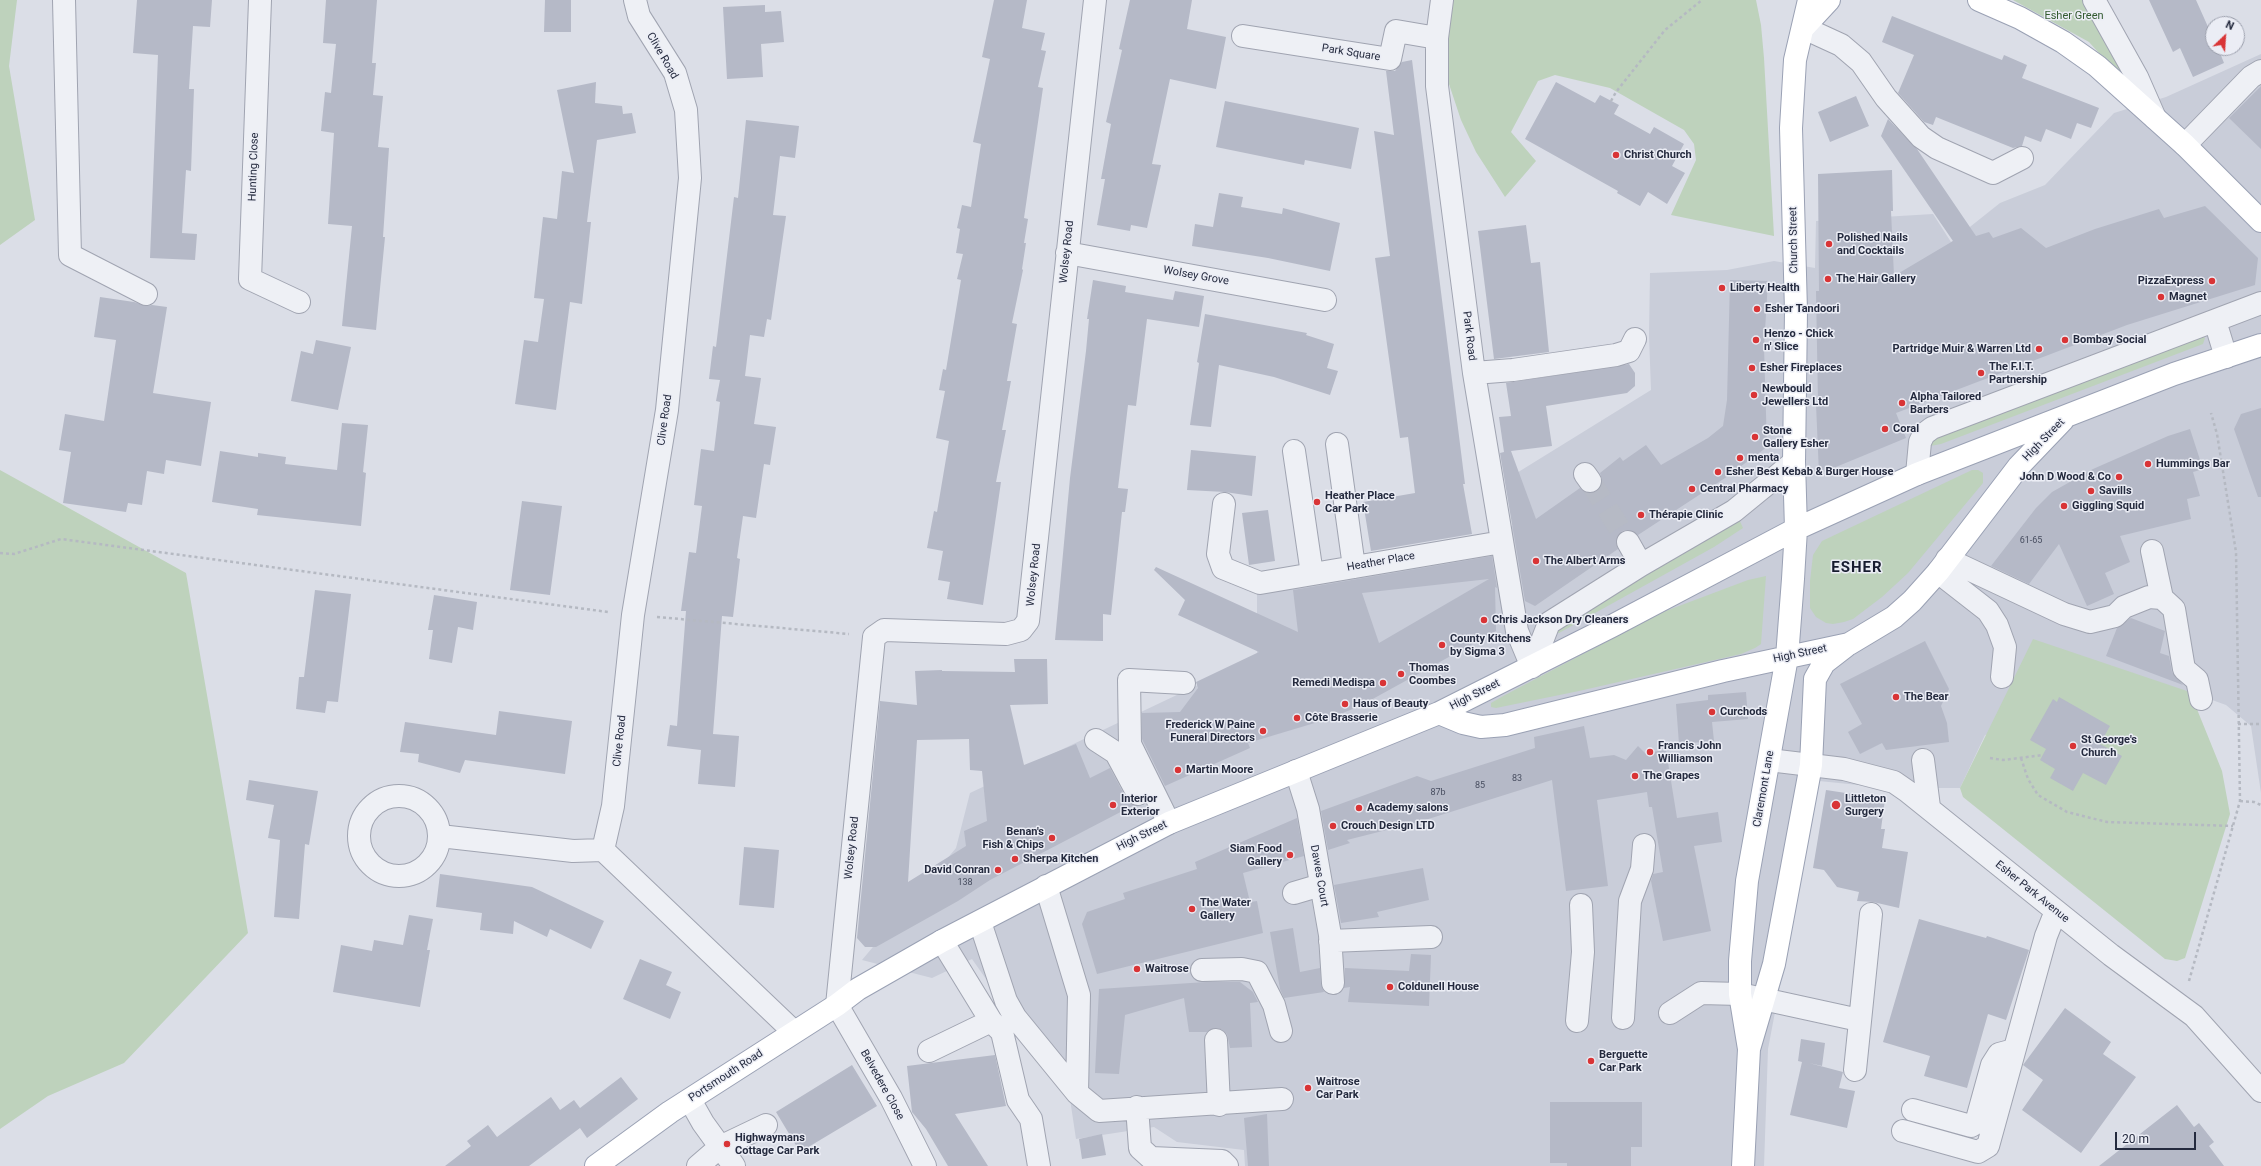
<!DOCTYPE html>
<html>
<head>
<meta charset="utf-8">
<style>
  body { margin:0 }
  #map { position:relative; width:2261px; height:1166px; overflow:hidden; background:#dbdee7; font-family:Roboto,sans-serif }
  canvas { display:block }
  .north { position:absolute; left:2205px; top:16px; width:40px; height:40px; box-sizing:border-box; background:#ebedf5; border:1px solid #9b9fac; border-radius:50%; rotate:25deg; font-size:11px; font-weight:700; line-height:16px; text-align:center; color:#242a3e }
  .north::after { content:''; display:block; margin:auto; width:14px; height:18px; background:#d93436; clip-path:polygon(50% 0,100% 100%,50% 72%,0 100%) }
  .scale { position:absolute; left:2115px; top:1132px; width:81px; height:18px; box-sizing:border-box; border:2px solid #242a3e; border-top:0; padding-left:5px; font-size:12px; line-height:14px; white-space:nowrap; color:#242a3e; -webkit-text-stroke:3px #ebedf5; paint-order:stroke }
</style>
</head>
<body>
<div id="map">
<canvas width="2261" height="1166"></canvas>
<div class="north">N</div>
<div class="scale">20 m</div>
</div>
<script>
const c = document.querySelector('canvas').getContext('2d');
c.lineJoin = 'round';
function fillPath(path, color) { c.fillStyle = color; c.fill(path, 'evenodd'); }
const poly = rows => new Path2D(rows.map(r => 'M' + r).join(''));
function stroke(path, color, width, dash) { c.strokeStyle = color; c.lineWidth = width; c.lineCap = dash ? 'butt' : 'round'; c.setLineDash(dash || []); c.stroke(path); }
function write(font, color, halo, rows, align = 'center') {
  c.font = font + ' Roboto,sans-serif'; c.lineWidth = 3; c.setLineDash([]); c.textBaseline = 'middle'; c.strokeStyle = halo; c.fillStyle = color; for (const [text, x, y, turn = 0] of rows) {
    c.save(); c.translate(x, y); c.rotate((+turn || 0) * Math.PI / 180); c.textAlign = isNaN(turn) ? turn : align; if (halo) c.strokeText(text, 0, 0); c.fillText(text, 0, 0); c.restore();
  }
}
const built = poly([
  [2261,54,2261,793,2251,726,2226,705,2190,692,1985,735,1960,788,1888,788,1819,781,1768,1049,1764,1166,1245,1166,1244,1150,1177,1142,1154,1127,1076,1139,1070,1099,972,959,932,978,862,960,956,848,970,793,1257,657,1257,577,1485,535,1513,526,1507,479,1651,390,1649,336,1650,273,1727,270,1774,261,1815,268,1816,221,1933,214,1951,242,2000,203,2045,185,2114,113,2166,97]
]);
const green = poly([
  [0,0,17,0,9,66,35,220,0,245],
  [1453,0,1756,0,1761,25,1764,58,1774,236,1671,215,1696,160,1694,144,1684,130,1610,88,1555,75,1538,81,1511,132,1536,161,1505,197,1476,152,1461,120,1448,81,1445,51],
  [2013,0,2084,0,2130,79,2125,82,2089,42],
  [2202,335,2205,338,2203,344,1941,444,1930,446,1928,439],
  [0,470,186,573,248,933,124,1063,48,1096,0,1129],
  [1972,470,1978,470,1983,473,1983,483,1908,573,1882,597,1853,619,1844,622,1833,624,1826,623,1816,617,1810,608,1810,581,1813,555,1822,541],
  [1739,519,1743,528,1714,547,1559,633,1556,632,1557,626],
  [1766,576,1761,644,1755,648,1741,654,1579,691,1496,708,1491,707,1491,703,1505,695,1663,612,1748,580],
  [2033,639,2190,692,2222,771,2230,814,2185,958,2177,961,2165,959,1963,797,1960,788]
]);
const building = poly([
  [137,0,212,0,210,27,193,26,189,89,194,89,191,171,186,170,182,233,197,234,195,260,150,258,158,55,133,53],
  [326,0,377,0,372,63,376,63,373,95,383,96,378,147,389,148,383,237,385,237,376,330,342,326,352,226,328,224,334,133,321,131,325,92,331,93,336,44,323,43],
  [545,0,571,0,571,32,544,32],
  [994,0,1027,0,1022,28,1045,33,1041,50,1046,51,1038,87,1043,88,1024,218,1028,219,1024,243,1026,243,1022,269,1023,270,1012,323,1017,324,1007,381,1011,381,1002,430,1006,430,996,482,1001,482,983,605,947,599,950,582,938,580,943,551,927,548,934,511,937,512,949,441,936,438,945,391,939,390,943,369,946,370,961,280,957,279,963,254,956,253,960,229,957,228,962,205,971,207,981,144,973,142,990,59,982,57],
  [1130,0,1192,0,1187,29,1226,37,1216,89,1170,79,1152,164,1161,165,1147,228,1131,225,1130,231,1097,225,1105,179,1101,179,1111,124,1106,122,1122,50,1119,49],
  [2149,0,2196,0,2213,38,2213,48,2218,48,2224,63,2193,77,2180,48,2173,52],
  [765,5,765,12,781,11,784,42,761,44,763,77,727,79,723,7],
  [1892,16,2002,60,2004,55,2027,65,2022,78,2099,108,2091,128,2077,123,2071,139,2046,129,2041,142,2025,136,2022,146,2013,148,1936,117,1933,125,1924,122,1898,93,1914,55,1882,42],
  [1412,60,1465,484,1463,484,1472,534,1371,551,1363,502,1415,493,1408,437,1400,438,1375,258,1390,256,1374,131,1394,135,1386,71,1395,71,1402,62],
  [596,82,595,103,622,106,623,114,632,113,636,133,597,140,587,222,591,222,582,304,570,302,556,410,515,404,524,340,538,342,544,299,534,298,543,217,557,219,562,171,574,173,557,90],
  [1556,82,1595,103,1600,95,1619,105,1614,114,1650,134,1654,127,1684,144,1672,166,1685,173,1667,204,1648,192,1640,206,1617,193,1618,191,1525,139],
  [2261,86,2261,149,2229,118],
  [1856,96,1869,126,1830,142,1818,112],
  [1225,101,1359,128,1351,169,1305,160,1304,165,1216,147],
  [1888,119,1917,149,1976,236,1989,232,1993,238,2021,228,2046,248,2095,229,2159,209,2164,218,2205,206,2258,258,2255,285,2127,325,1896,413,1906,438,1819,474,1816,404,1818,403,1816,291,1819,291,1818,174,1892,170,1893,211,1891,211,1894,276,1953,241,1881,136],
  [746,120,799,126,795,158,780,156,773,215,786,216,771,320,767,319,764,337,750,335,745,376,761,378,754,424,776,427,770,465,764,464,756,518,743,516,737,558,740,559,733,617,722,616,713,734,739,736,735,787,698,784,701,750,667,746,670,725,677,726,686,611,681,611,689,552,696,553,702,506,694,505,701,449,714,451,720,402,716,401,720,380,709,379,713,346,716,347,734,197,738,198],
  [1219,193,1243,197,1241,207,1282,214,1283,208,1340,223,1330,271,1268,258,1192,246,1195,224,1213,227],
  [1526,225,1531,263,1540,262,1549,352,1494,359,1478,231],
  [1093,280,1126,286,1125,292,1173,300,1175,291,1204,296,1199,327,1147,319,1136,406,1128,405,1118,488,1128,489,1125,512,1122,512,1111,615,1103,614,1103,641,1055,640,1070,478,1086,351,1089,319,1087,319],
  [1730,280,1768,281,1764,347,1767,447,1725,478,1638,535,1628,530,1622,531,1616,542,1618,549,1535,606,1525,601,1500,453,1504,452,1499,417,1511,416,1506,383,1629,364,1635,373,1635,386,1627,393,1546,406,1552,446,1511,451,1536,519,1580,488,1585,492,1597,491,1601,487,1602,480,1600,473,1620,457,1623,461,1646,445,1661,465,1708,438,1723,426,1727,400],
  [100,297,134,302,146,306,152,305,167,307,153,393,211,402,201,466,166,460,164,474,147,471,142,505,128,503,126,512,63,503,71,452,59,450,65,414,104,421,116,340,94,337],
  [1205,314,1307,333,1306,335,1334,344,1327,368,1338,371,1330,395,1274,377,1219,365,1211,427,1190,425,1199,363,1197,362],
  [316,340,351,347,338,410,291,401,301,351,313,354],
  [2261,408,2261,497,2258,497,2234,429,2241,414],
  [342,423,368,425,363,472,366,473,361,526,257,515,258,509,212,502,220,451,258,457,258,453,286,457,285,464,337,470],
  [2190,429,2203,469,2193,472,2200,496,2187,499,2191,519,2120,536,2130,562,2105,573,2114,594,2087,606,2059,544,2029,584,1991,566,2036,508,2052,492,2093,469,2168,436],
  [1191,450,1256,456,1252,496,1225,492,1187,490],
  [522,501,562,506,550,595,510,590],
  [1268,510,1275,561,1249,565,1242,513],
  [1492,556,1497,588,1495,587,1496,631,1360,706,1328,719,1248,743,1250,748,1165,786,1142,739,1142,713,1180,712,1198,688,1196,682,1259,652,1178,615,1185,600,1154,570,1156,567,1298,632,1293,590],
  [1489,579,1379,643,1362,593],
  [315,590,351,594,338,702,327,701,325,713,296,709,299,677,304,677],
  [434,595,477,602,473,630,458,627,452,663,429,659,433,630,428,630],
  [2131,618,2165,631,2160,653,2169,656,2172,672,2183,685,2106,656,2117,628],
  [1925,641,1949,689,1941,706,1947,723,1949,742,1886,750,1882,743,1860,754,1848,732,1862,724,1840,684],
  [1014,659,1047,659,1048,704,1010,705,1024,765,1076,744,1090,778,1110,768,1127,800,1134,805,990,880,958,901,876,947,865,947,857,938,880,701,917,705,915,671,942,670,942,671,1015,672],
  [969,739,970,770,982,771,987,821,964,831,966,846,908,882,917,740],
  [1746,692,1748,719,1712,722,1714,741,1679,744,1676,704,1708,700,1708,695],
  [2059,697,2110,726,2100,744,2122,756,2106,785,2083,773,2073,791,2050,778,2055,769,2040,760,2046,749,2030,740,2053,699,2057,702],
  [499,711,572,721,565,774,465,760,460,773,418,762,419,754,400,752,405,722,496,735],
  [1584,726,1590,758,1614,755,1626,760,1638,746,1645,753,1666,750,1677,818,1718,812,1722,842,1694,846,1711,931,1663,941,1651,881,1653,874,1663,872,1652,807,1649,807,1647,792,1597,800,1608,886,1566,891,1552,780,1422,821,1347,840,1350,843,1328,850,1321,811,1417,776,1431,781,1535,748,1534,737],
  [249,780,318,791,309,845,305,844,299,919,274,917,280,840,268,838,274,805,246,800],
  [1826,790,1885,799,1881,829,1885,829,1882,848,1908,852,1899,908,1873,902,1857,901,1859,892,1837,887,1824,870,1813,868],
  [1297,818,1304,856,1243,873,1250,902,1257,901,1263,933,1097,974,1082,924,1087,912,1125,899,1123,893,1197,869,1195,862],
  [744,847,779,850,774,908,739,905],
  [1423,868,1429,900,1377,912,1379,917,1341,923,1334,885],
  [440,874,532,887,604,921,591,949,550,929,547,937,514,921,513,934,480,930,482,913,436,907],
  [409,915,433,919,427,950,430,950,420,1007,333,992,341,945,372,951,374,940,403,945],
  [1919,919,1986,938,1987,936,2029,950,2006,1020,1988,1014,1967,1088,1924,1076,1930,1056,1883,1042],
  [1293,928,1300,972,1320,968,1321,984,1324,992,1284,998,1280,989,1270,932],
  [1411,954,1431,955,1429,1006,1348,1002,1350,987,1344,988,1345,968,1409,971],
  [640,959,672,972,666,985,681,992,670,1019,623,999],
  [1206,982,1240,982,1253,992,1258,1002,1250,1003,1252,1047,1230,1048,1227,1034,1221,1029,1215,1028,1207,1032,1189,1032,1184,998,1125,1015,1119,1074,1095,1073,1099,989],
  [2065,1008,2111,1042,2103,1054,2136,1077,2081,1153,2022,1110,2043,1080,2023,1065],
  [1801,1039,1825,1043,1822,1066,1809,1063,1843,1072,1839,1088,1855,1091,1847,1128,1790,1115,1802,1062,1798,1061],
  [995,1055,1006,1106,955,1114,988,1166,948,1166,926,1129,912,1112,907,1066],
  [852,1065,877,1106,800,1152,776,1112],
  [621,1077,638,1099,587,1138,580,1128,529,1166,445,1166,471,1146,467,1141,488,1125,497,1137,551,1097,560,1110,574,1100,580,1108],
  [1550,1102,1642,1102,1642,1147,1631,1147,1631,1166,1567,1166,1567,1163,1550,1163],
  [2177,1105,2194,1127,2199,1123,2214,1142,2209,1146,2224,1166,2099,1166],
  [1267,1114,1269,1166,1248,1166,1244,1118],
  [1102,1134,1106,1155,1082,1159,1079,1139]
]);
const minorTunnel = poly([
  [1590,481,1628,542]
]);
const path = poly([
  [1611,101,1616,92,1665,30,1702,0],
  [0,553,14,554,61,539,608,612],
  [657,617,849,634],
  [2238,724,2261,724],
  [1990,758,2003,760,2043,755],
  [2021,758,2028,779,2038,795,2067,812,2107,822,2233,826],
  [2240,801,2254,802,2261,805],
  [2189,981,2240,801,2236,552,2217,434,2211,413]
]);
const minor = poly([
  [64,0,70,255,146,294],
  [260,0,250,279,299,302],
  [635,0,639,16,675,73,686,110,690,178,667,410,633,615,613,806,603,850,793,1031],
  [1442,0,1437,38,1437,86,1474,373,1517,631,1532,667],
  [2094,0,2137,77,2155,118],
  [1804,28,1841,45,1861,62,1886,98,1921,137,1937,148,1993,173,2022,158],
  [1243,36,1390,59,1396,31,1437,38],
  [2185,145,2251,77,2261,71],
  [1067,253,1325,300],
  [2215,321,2226,357],
  [1474,373,1513,370,1616,355,1629,351,1635,339],
  [1337,444,1354,567],
  [1294,451,1312,574],
  [1585,474,1590,481],
  [1917,474,1920,442,1924,434,1932,428,2261,303],
  [1224,504,1218,554,1223,568,1260,583,1502,542],
  [1628,542,1641,565],
  [2152,551,2162,598],
  [1947,559,2064,614,2090,622,2115,616,2124,607,2149,597,2162,598,2174,609,2184,669,2197,680,2201,699],
  [1938,572,1988,611,1997,625,2005,647,2002,677],
  [1532,667,1549,623,1641,565,1734,511,1794,462],
  [1096,740,1116,753,1138,794],
  [1769,760,1844,769,1894,782,1907,791,2111,955,2194,1016,2261,1091],
  [1923,760,1929,807],
  [1296,771,1308,809,1330,935,1333,983],
  '359 836a40 40 0 1 1 80 0a40 40 0 1 1-80 0Z',
  [1169,823,1130,744,1129,680,1184,683],
  [440,836,573,851,603,850],
  [1046,886,1079,995,1077,1093],
  [1294,893,1321,885],
  [980,922,1006,1001,1015,1017,1077,1093,1099,1111,1282,1099],
  [1330,941,1431,937],
  [1202,970,1242,969,1257,972,1274,1005,1281,1031],
  [1670,1013,1701,993,1740,994,1859,1020],
  [1623,1018,1630,901,1642,869,1644,845],
  [991,1021,1002,1032,1018,1100,1031,1119,1039,1166],
  [1577,1021,1583,952,1581,905],
  [1216,1040,1219,1105],
  [929,1051,991,1021,942,941],
  [1855,1070,1871,914],
  [690,1100,703,1123,734,1166],
  [1137,1107,1140,1148,1151,1158,1222,1161,1227,1166],
  [1913,1110,1971,1126,1976,1123,1992,1065,1999,1054,2014,1050],
  [1903,1131,1978,1152,1988,1146,2046,936,2056,911],
  [698,1166,720,1147,766,1125],
  [925,1166,891,1098,837,1005,874,637,884,630,1006,634,1021,630,1028,621,1095,0]
]);
const major = poly([
  [1979,0,2020,18,2063,42,2097,66,2185,145,2261,221],
  [1804,27,1829,0],
  [1439,713,1463,723,1481,727,1505,725,1723,671,1849,644,1894,617,1912,601,1938,572,2019,466,2063,420],
  [1749,1049,1740,994,1740,961,1747,881,1787,657,1793,579,1796,529,1794,462,1796,311,1791,128,1795,60,1809,0],
  [596,1166,670,1112,837,1005,858,989,942,941,1169,823,1439,713,1612,626,1796,529,1917,474,2174,374,2261,345],
  [1743,1166,1749,1049,1774,964,1811,765,1815,679,1824,663,1846,646]
]);
const markers = [
  [1616,155,4,"#d93436"],
  [1829,244,4,"#d93436"],
  [1828,279,4,"#d93436"],
  [2212,281,4,"#d93436"],
  [1722,288,4,"#d93436"],
  [2161,297,4,"#d93436"],
  [1757,309,4,"#d93436"],
  [1756,340,4,"#d93436"],
  [2065,340,4,"#d93436"],
  [2039,349,4,"#d93436"],
  [1752,368,4,"#d93436"],
  [1981,373,4,"#d93436"],
  [1754,395,4,"#d93436"],
  [1902,403,4,"#d93436"],
  [1885,429,4,"#d93436"],
  [1755,437,4,"#d93436"],
  [1740,458,4,"#d93436"],
  [2148,464,4,"#d93436"],
  [1718,472,4,"#d93436"],
  [2119,477,4,"#d93436"],
  [1692,489,4,"#d93436"],
  [2091,491,4,"#d93436"],
  [1317,502,4,"#d93436"],
  [2064,506,4,"#d93436"],
  [1641,515,4,"#d93436"],
  [1536,561,4,"#d93436"],
  [1484,620,4,"#d93436"],
  [1442,645,4,"#d93436"],
  [1401,674,4,"#d93436"],
  [1383,683,4,"#d93436"],
  [1896,697,4,"#d93436"],
  [1345,704,4,"#d93436"],
  [1712,712,4,"#d93436"],
  [1297,718,4,"#d93436"],
  [1263,731,4,"#d93436"],
  [2073,746,4,"#d93436"],
  [1650,752,4,"#d93436"],
  [1178,770,4,"#d93436"],
  [1635,776,4,"#d93436"],
  [1113,805,4,"#d93436"],
  [1836,805,5,"#d93436"],
  [1359,808,4,"#d93436"],
  [1333,826,4,"#d93436"],
  [1052,838,4,"#d93436"],
  [1290,855,4,"#d93436"],
  [1015,859,4,"#d93436"],
  [998,870,4,"#d93436"],
  [1192,909,4,"#d93436"],
  [1137,969,4,"#d93436"],
  [1390,987,4,"#d93436"],
  [1591,1061,4,"#d93436"],
  [1308,1088,4,"#d93436"],
  [727,1144,4,"#d93436"]
];
const numberNames = [
  ["61-65",2031,541],
  ["83",1517,779],
  ["85",1480,786],
  ["87b",1438,793],
  ["138",965,883]
];
const parkNames = [
  ["Esher Green",2074,16]
];
const streetNames = [
  ["Park Square",1351,53,9],
  ["Clive Road",662,56,60],
  ["Hunting Close",254,167,-88],
  ["Church Street",1794,240,-91],
  ["Wolsey Road",1067,252,-84],
  ["Wolsey Grove",1196,276,10],
  ["Park Road",1469,336,83],
  ["Clive Road",665,420,-82],
  ["High Street",2044,440,-46],
  ["Heather Place",1381,562,-10],
  ["Wolsey Road",1034,575,-84],
  ["High Street",1800,654,-12],
  ["High Street",1475,695,-27],
  ["Clive Road",620,741,-84],
  ["Claremont Lane",1764,789,-80],
  ["High Street",1142,836,-26],
  ["Wolsey Road",852,848,-84],
  ["Dawes Court",1319,876,80],
  ["Esher Park Avenue",2032,892,39],
  ["Portsmouth Road",726,1076,-33],
  ["Belvedere Close",882,1085,61]
];
const poiNames = [
  ["Christ Church",1624,155],
  ["Polished Nails",1837,238],
  ["and Cocktails",1837,251],
  ["The Hair Gallery",1836,279],
  ["PizzaExpress",2204,281,"right"],
  ["Liberty Health",1730,288],
  ["Magnet",2169,297],
  ["Esher Tandoori",1765,309],
  ["Henzo - Chick",1764,334],
  ["n' Slice",1764,347],
  ["Bombay Social",2073,340],
  ["Partridge Muir & Warren Ltd",2031,349,"right"],
  ["The F.I.T.",1989,367],
  ["Partnership",1989,380],
  ["Esher Fireplaces",1760,368],
  ["Newbould",1762,389],
  ["Jewellers Ltd",1762,402],
  ["Alpha Tailored",1910,397],
  ["Barbers",1910,410],
  ["Coral",1893,429],
  ["Stone",1763,431],
  ["Gallery Esher",1763,444],
  ["menta",1748,458],
  ["Hummings Bar",2156,464],
  ["Esher Best Kebab & Burger House",1726,472],
  ["John D Wood & Co",2111,477,"right"],
  ["Central Pharmacy",1700,489],
  ["Savills",2099,491],
  ["Heather Place",1325,496],
  ["Car Park",1325,509],
  ["Giggling Squid",2072,506],
  ["Thérapie Clinic",1649,515],
  ["The Albert Arms",1544,561],
  ["Chris Jackson Dry Cleaners",1492,620],
  ["County Kitchens",1450,639],
  ["by Sigma 3",1450,652],
  ["Thomas",1409,668],
  ["Coombes",1409,681],
  ["Remedi Medispa",1375,683,"right"],
  ["The Bear",1904,697],
  ["Haus of Beauty",1353,704],
  ["Curchods",1720,712],
  ["Côte Brasserie",1305,718],
  ["Frederick W Paine",1255,725,"right"],
  ["Funeral Directors",1255,738,"right"],
  ["St George's",2081,740],
  ["Church",2081,753],
  ["Francis John",1658,746],
  ["Williamson",1658,759],
  ["Martin Moore",1186,770],
  ["The Grapes",1643,776],
  ["Interior",1121,799],
  ["Exterior",1121,812],
  ["Littleton",1845,799],
  ["Surgery",1845,812],
  ["Academy salons",1367,808],
  ["Crouch Design LTD",1341,826],
  ["Benan's",1044,832,"right"],
  ["Fish & Chips",1044,845,"right"],
  ["Siam Food",1282,849,"right"],
  ["Gallery",1282,862,"right"],
  ["Sherpa Kitchen",1023,859],
  ["David Conran",990,870,"right"],
  ["The Water",1200,903],
  ["Gallery",1200,916],
  ["Waitrose",1145,969],
  ["Coldunell House",1398,987],
  ["Berguette",1599,1055],
  ["Car Park",1599,1068],
  ["Waitrose",1316,1082],
  ["Car Park",1316,1095],
  ["Highwaymans",735,1138],
  ["Cottage Car Park",735,1151]
];
const districtNames = [
  ["ESHER",1857,568]
];
fillPath(built, '#c9cdd9');
fillPath(green, '#bed2bc');
fillPath(building, '#b5b9c7');
stroke(minorTunnel, '#b6bac5', 22, [22, 11]);
stroke(minor, '#a0a4b1', 24);
stroke(major, '#9aa1b4', 24);
stroke(path, '#b5b9c2', 2.5, [3, 3]);
stroke(minor, '#eef0f5', 22);
stroke(major, '#fff', 22);
for (const [x, y, r, color] of markers) { const dot = new Path2D(); dot.arc(x, y, r, 0, 2 * Math.PI); c.fillStyle = color; c.fill(dot); stroke(dot, '#ebedf5', 1.5); }
write('9px', '#484e60', null, numberNames);
write('11px', '#335b30', '#ebedf5', parkNames);
write('11px', '#242a3e', '#ebedf5', streetNames);
write('bold 11px', '#242a3e', '#ebedf5', poiNames, 'left');
c.letterSpacing = '1px';
write('bold 15px', '#171c2f', '#ebedf5', districtNames);
c.letterSpacing = '0px';
</script>
</body>
</html>
